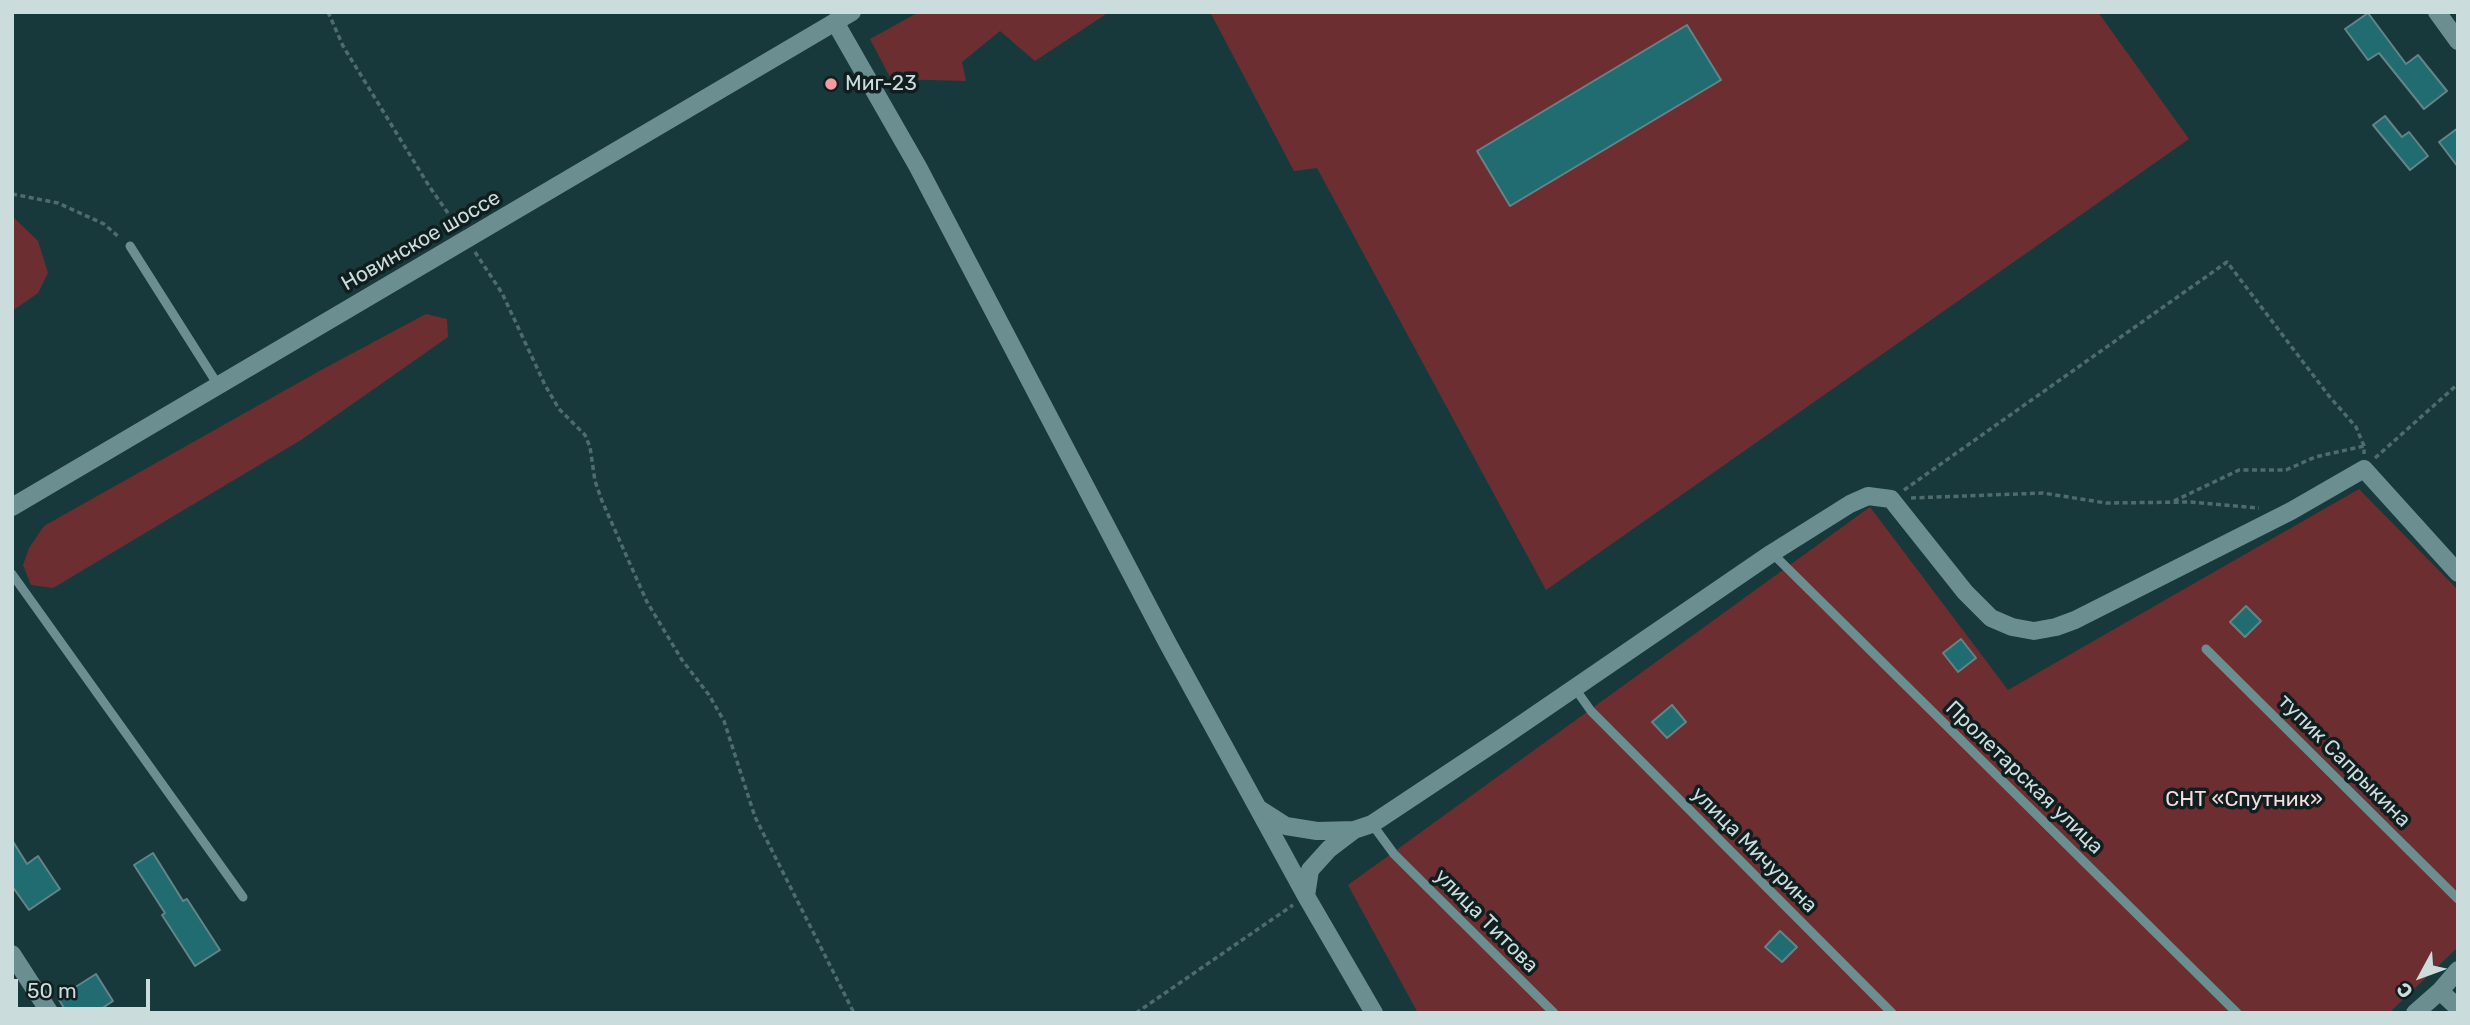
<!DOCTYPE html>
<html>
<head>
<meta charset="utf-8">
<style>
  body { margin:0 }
  #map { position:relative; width:2470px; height:1025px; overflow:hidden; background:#18393b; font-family:Rubik,sans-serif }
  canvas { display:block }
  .frame { position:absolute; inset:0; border:14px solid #cadcdc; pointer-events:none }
  .north { position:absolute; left:2386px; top:941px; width:70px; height:70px; -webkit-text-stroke:5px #101e1f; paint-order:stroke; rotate:229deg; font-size:19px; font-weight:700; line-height:28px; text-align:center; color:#cadcdc }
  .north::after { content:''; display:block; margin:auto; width:24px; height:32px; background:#cadcdc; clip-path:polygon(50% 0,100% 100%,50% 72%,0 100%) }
  .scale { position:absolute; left:14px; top:979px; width:136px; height:32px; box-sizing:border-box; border:4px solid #cadcdc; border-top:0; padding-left:9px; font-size:21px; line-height:24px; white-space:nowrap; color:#cadcdc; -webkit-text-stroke:5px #101e1f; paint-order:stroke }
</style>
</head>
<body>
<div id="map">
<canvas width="2470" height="1025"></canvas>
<div class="frame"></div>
<div class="north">С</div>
<div class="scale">50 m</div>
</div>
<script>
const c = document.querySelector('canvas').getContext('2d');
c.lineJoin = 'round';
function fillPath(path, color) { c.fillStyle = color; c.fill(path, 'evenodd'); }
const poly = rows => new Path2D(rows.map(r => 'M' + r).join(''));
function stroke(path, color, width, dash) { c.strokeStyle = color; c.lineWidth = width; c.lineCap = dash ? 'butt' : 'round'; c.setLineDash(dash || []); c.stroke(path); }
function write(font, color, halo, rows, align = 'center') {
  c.font = font + ' Rubik,sans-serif'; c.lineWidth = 7; c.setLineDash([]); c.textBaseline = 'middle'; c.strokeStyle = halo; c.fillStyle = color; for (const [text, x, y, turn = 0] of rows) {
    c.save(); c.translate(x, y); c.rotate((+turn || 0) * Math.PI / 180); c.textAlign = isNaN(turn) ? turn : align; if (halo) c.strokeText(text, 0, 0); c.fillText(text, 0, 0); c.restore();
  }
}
const green = poly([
  [919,12,1109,12,1035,61,1000,31,962,62,966,81,891,79,870,39],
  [1210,12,2098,12,2189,139,1546,590,1317,168,1294,171],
  [12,216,38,241,48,273,38,293,12,311],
  [426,314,447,319,448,337,301,440,53,588,31,585,23,565,29,548,44,526,323,369],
  [2359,489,2458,590,2458,947,2389,1013,1418,1013,1348,885,1870,507,2008,690]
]);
const building = poly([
  [2368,13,2406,64,2418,55,2447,91,2424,109,2379,53,2368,60,2345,29,2368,13],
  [1687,25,1721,80,1510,206,1477,151,1687,25],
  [2385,116,2402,137,2409,132,2428,156,2410,170,2373,125,2385,116],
  [2458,128,2458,167,2439,142,2458,128],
  [2246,606,2261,621,2245,637,2230,622,2246,606],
  [1961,639,1976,658,1958,672,1943,653,1961,639],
  [1672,705,1686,722,1667,738,1652,722,1672,705],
  [12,840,27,864,38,856,60,889,29,910,12,886,12,840],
  [153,853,183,901,187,899,220,950,195,966,162,915,165,913,134,865,153,853],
  [1780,931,1797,947,1782,962,1765,947,1780,931],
  [96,974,113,1001,95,1013,67,1013,58,998,96,974]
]);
const path = poly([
  [328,12,343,46,429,186,457,226],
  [12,194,58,203,104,224,120,238],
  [475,252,502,293,545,385,559,409,585,435,590,447,595,481,602,501,647,602,682,660,709,695,724,721,755,817,854,1013],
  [2375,458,2458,384],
  [1904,490,2227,262,2329,396,2356,427,2364,446,2364,454],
  [1911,498,2043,493,2106,503,2190,502,2259,508],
  [2174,501,2239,470,2286,470,2315,457,2364,446],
  [1136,1013,1293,905]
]);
const service = poly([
  [130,246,218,385],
  [1772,553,2237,1013],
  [12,574,243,897],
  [2206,649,2458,899],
  [1574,687,1591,711,1892,1013],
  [1372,824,1394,854,1554,1013]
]);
const minor = poly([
  [2437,12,2458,41],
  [835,22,918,167,1167,642,1306,896,1374,1013],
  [1261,810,1286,826,1317,831,1354,830],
  [1306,896,1310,870,1329,849,1354,830,1372,824,1500,739,1772,553,1850,504,1868,496,1891,499,1965,592,1991,618,2012,627,2034,631,2056,627,2075,620,2291,511,2364,469,2458,573],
  [12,954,50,1013],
  [2440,991,2458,1008],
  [2415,1013,2440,991,2458,970]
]);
const secondary = poly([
  [12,507,852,12]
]);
const markers = [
  [831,84,7,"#f59b9d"]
];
const poiNames = [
  ["Миг-23",845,84]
];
const streetNames = [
  ["Новинское шоссе",421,241,-30],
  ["тупик Сапрыкина",2344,761,45],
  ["Пролетарская улица",2024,778,44],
  ["улица Мичурина",1754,850,45],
  ["улица Титова",1486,921,45]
];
const parkNames = [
  ["СНТ «Спутник»",2244,800]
];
fillPath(green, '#6d2e32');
fillPath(building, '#216c70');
stroke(building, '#638587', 2);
stroke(path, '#4f6c6d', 3.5, [5, 3.5]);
stroke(service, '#6b8e90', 9);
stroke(minor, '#6b8e90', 18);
stroke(secondary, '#6b8e90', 18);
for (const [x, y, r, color] of markers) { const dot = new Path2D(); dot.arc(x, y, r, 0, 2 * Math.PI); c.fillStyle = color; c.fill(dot); stroke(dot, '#101e1f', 2.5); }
write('21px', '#cadcdc', '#101e1f', poiNames, 'left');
write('21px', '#cadcdc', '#101e1f', streetNames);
write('21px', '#f7dcdc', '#101e1f', parkNames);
</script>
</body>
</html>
